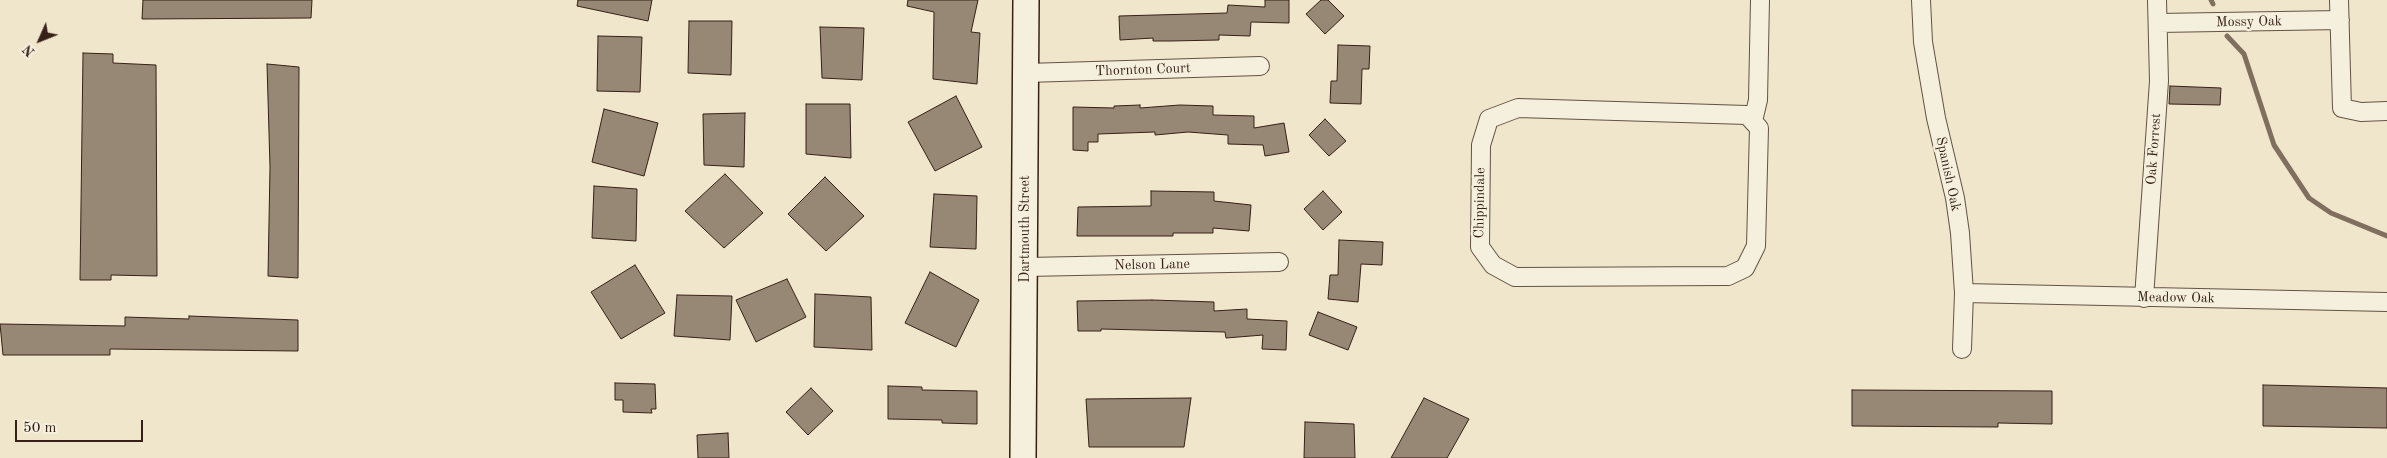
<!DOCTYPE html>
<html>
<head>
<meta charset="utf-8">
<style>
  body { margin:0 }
  #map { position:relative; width:2387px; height:458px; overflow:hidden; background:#f0e6cb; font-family:"Old Standard TT",serif }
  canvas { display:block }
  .north { position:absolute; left:15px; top:15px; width:50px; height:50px; -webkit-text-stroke:4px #f5efdd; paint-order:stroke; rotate:226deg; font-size:14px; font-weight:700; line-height:20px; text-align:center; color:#362017 }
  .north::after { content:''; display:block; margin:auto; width:18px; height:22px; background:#362017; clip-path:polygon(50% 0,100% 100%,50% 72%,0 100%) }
  .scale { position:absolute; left:15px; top:420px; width:128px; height:22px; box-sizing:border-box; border:2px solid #362017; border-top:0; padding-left:6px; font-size:15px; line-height:18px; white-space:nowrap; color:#362017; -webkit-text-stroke:4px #f5efdd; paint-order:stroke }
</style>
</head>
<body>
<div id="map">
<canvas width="2387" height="458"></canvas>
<div class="north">N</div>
<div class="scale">50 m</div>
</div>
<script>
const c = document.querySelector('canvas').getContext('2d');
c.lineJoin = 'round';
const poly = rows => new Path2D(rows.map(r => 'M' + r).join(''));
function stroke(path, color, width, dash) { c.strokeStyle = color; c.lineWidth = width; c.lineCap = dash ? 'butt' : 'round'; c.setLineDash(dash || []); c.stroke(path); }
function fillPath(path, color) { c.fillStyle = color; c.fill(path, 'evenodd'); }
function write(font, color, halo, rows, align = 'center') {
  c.font = font + ' "Old Standard TT",serif'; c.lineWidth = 4.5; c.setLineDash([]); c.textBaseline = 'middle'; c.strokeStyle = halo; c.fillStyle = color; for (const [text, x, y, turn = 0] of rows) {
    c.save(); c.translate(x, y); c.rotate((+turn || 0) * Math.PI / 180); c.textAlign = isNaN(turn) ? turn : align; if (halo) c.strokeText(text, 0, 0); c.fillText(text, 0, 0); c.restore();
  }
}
const stream = poly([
  [2211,0,2213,4],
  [2227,36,2244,54,2274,145,2309,198,2331,213,2387,236]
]);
const building = poly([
  [143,0,312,0,311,18,142,19,143,0],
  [578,0,652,0,648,21,577,6,578,0],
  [908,0,978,0,971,32,980,33,977,84,933,79,934,12,907,6,908,0],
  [1265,0,1289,0,1289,23,1251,22,1250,36,1219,35,1219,40,1171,41,1153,41,1153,38,1120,40,1119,16,1227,13,1228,5,1265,7,1265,0],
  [1321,0,1328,0,1344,16,1325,34,1306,14,1321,0],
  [689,21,732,21,731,75,688,73,689,21],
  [820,27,864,28,862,80,822,78,820,27],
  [598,36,642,37,640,92,597,91,598,36],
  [1338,45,1370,46,1369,69,1362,69,1361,104,1330,103,1331,81,1337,81,1338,45],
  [83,53,113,54,113,63,156,65,157,276,111,275,111,280,80,280,83,53],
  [267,64,299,67,298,278,268,276,270,167,267,64],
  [2170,86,2221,88,2220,105,2169,104,2170,86],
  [956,96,982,147,935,171,908,122,956,96],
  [806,104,850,104,851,158,806,154,806,104],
  [1140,105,1140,108,1180,105,1213,106,1213,115,1254,116,1254,128,1284,123,1289,152,1265,156,1263,145,1228,144,1228,135,1188,132,1155,135,1155,132,1098,134,1098,142,1088,142,1088,151,1073,150,1073,107,1114,108,1114,106,1140,105],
  [604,109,658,123,644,176,592,162,604,109],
  [745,113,744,167,704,165,703,114,745,113],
  [1325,119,1346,141,1329,156,1309,135,1325,119],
  [725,174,763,213,724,248,685,211,725,174],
  [825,177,864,216,826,251,788,214,825,177],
  [594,186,637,189,636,241,592,238,594,186],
  [1151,191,1214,192,1214,201,1251,205,1249,231,1213,228,1213,233,1173,233,1173,236,1077,236,1078,207,1151,206,1151,191],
  [1323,191,1342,212,1323,230,1304,209,1323,191],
  [934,194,977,196,976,249,930,247,934,194],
  [1339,240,1383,242,1382,265,1361,264,1358,302,1328,299,1330,275,1338,275,1339,240],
  [635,265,665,313,621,339,591,292,635,265],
  [930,272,979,300,956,347,905,323,930,272],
  [787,279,806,317,756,342,736,300,787,279],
  [815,294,871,297,872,350,814,347,815,294],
  [677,295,732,296,730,340,674,336,677,295],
  [1152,300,1214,302,1214,311,1247,309,1247,319,1287,321,1286,350,1262,349,1263,335,1226,338,1225,332,1101,329,1101,331,1078,331,1077,301,1152,300],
  [1318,312,1357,327,1348,350,1309,335,1318,312],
  [189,316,298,320,298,351,110,349,110,355,3,355,0,324,125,326,125,317,189,319,189,316],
  [615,383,655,384,656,409,651,409,652,413,623,412,623,400,615,400,615,383],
  [2263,385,2387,388,2387,428,2263,426,2263,385],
  [888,386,922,387,922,390,977,391,977,424,942,423,942,420,888,419,888,386],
  [811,388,833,411,808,435,786,412,811,388],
  [1852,390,2052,391,2052,424,1998,423,1998,427,1852,426,1852,390],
  [1191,398,1184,447,1089,447,1086,399,1191,398],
  [1424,398,1469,419,1447,458,1391,458,1424,398],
  [1305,422,1354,424,1355,458,1304,458,1305,422],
  [728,433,729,458,698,458,697,435,728,433]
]);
const street = poly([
  [1921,0,1923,42,1936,118,1955,198,1960,233,1964,293,1962,349],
  [2339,0,2342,108,2361,112,2387,111],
  [2158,23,2340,20],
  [1026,73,1260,66],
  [1518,108,1747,115,1759,128,1756,246,1745,268,1728,276,1515,277,1493,265,1480,247,1481,145,1489,119,1518,108],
  [1753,121,1758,100,1760,0],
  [1026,267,1279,262],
  [1964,293,2387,302],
  [2144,298,2159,81,2157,0]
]);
const secondary = poly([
  [1023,458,1026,0]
]);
const streetNames = [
  ["Mossy Oak",2249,22,-1],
  ["Thornton Court",1143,70,-2],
  ["Oak Forrest",2154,149,-86],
  ["Spanish Oak",1948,174,78],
  ["Chippindale",1480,203,-89],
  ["Dartmouth Street",1025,229,-90],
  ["Nelson Lane",1152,265,-1],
  ["Meadow Oak",2176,298,1]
];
stroke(stream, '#806f5e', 5);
fillPath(building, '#978775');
stroke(building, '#362017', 1);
stroke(street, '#645244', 20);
stroke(secondary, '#362017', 28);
stroke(street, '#f5efdd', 18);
stroke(secondary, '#f5efdd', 25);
write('14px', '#362017', '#f5efdd', streetNames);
</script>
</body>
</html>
